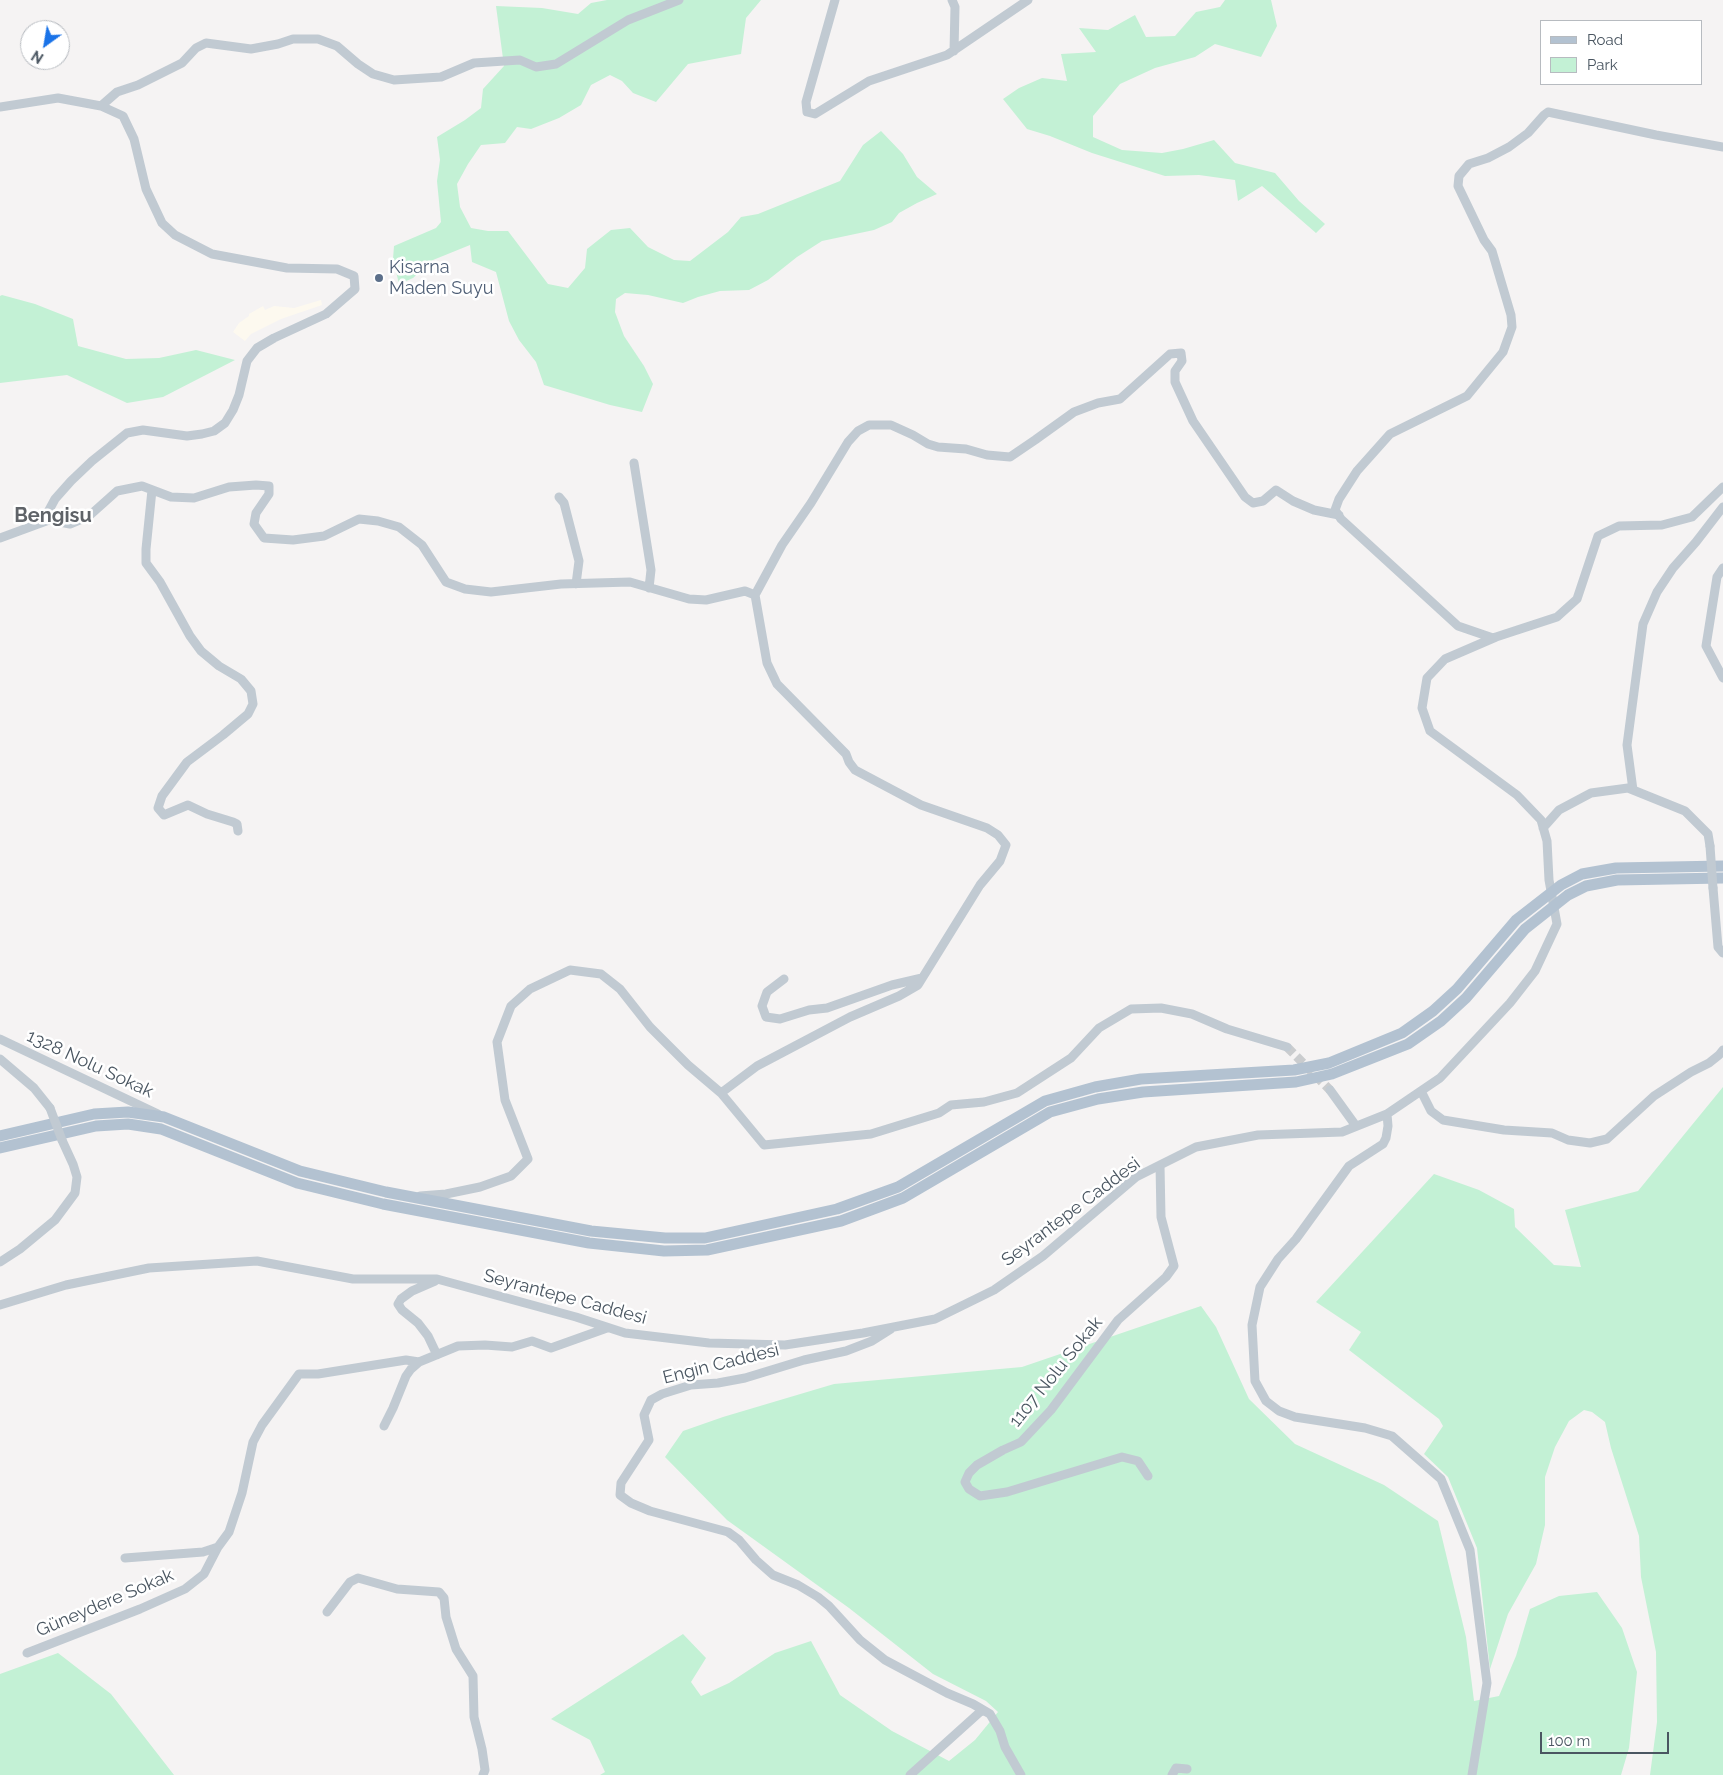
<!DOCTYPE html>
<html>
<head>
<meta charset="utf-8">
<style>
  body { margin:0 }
  #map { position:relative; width:1723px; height:1775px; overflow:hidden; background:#f5f3f3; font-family:Raleway,sans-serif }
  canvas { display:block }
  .legend { position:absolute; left:1540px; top:20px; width:162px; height:65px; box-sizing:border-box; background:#fff; border:1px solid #b7bbc0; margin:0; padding:6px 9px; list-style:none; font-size:15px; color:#4a5661 }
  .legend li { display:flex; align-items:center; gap:10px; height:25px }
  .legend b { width:25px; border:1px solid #b7bbc0 }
  .north { position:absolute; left:20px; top:20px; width:50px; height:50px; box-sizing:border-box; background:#fff; border:1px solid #b7bbc0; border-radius:50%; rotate:212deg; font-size:14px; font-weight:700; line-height:20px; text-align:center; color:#4a5661 }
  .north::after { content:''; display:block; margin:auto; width:18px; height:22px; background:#1a73e8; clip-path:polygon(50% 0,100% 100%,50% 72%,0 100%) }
  .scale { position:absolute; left:1540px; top:1732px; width:129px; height:22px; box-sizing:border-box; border:2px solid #4a5661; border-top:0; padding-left:6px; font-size:15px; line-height:18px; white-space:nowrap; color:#4a5661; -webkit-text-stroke:4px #fff; paint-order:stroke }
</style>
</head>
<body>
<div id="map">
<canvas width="1723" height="1775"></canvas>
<ul class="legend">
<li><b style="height:6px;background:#b3c2d1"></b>Road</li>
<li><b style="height:14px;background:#c3f1d5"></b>Park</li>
</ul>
<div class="north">N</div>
<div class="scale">100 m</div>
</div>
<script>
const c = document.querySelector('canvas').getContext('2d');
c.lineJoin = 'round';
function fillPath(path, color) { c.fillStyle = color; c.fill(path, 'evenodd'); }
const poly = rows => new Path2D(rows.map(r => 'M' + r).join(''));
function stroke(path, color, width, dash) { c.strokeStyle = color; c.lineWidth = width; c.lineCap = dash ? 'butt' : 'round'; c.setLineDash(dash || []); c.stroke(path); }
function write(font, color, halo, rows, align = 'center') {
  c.font = font + ' Raleway,sans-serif'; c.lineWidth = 5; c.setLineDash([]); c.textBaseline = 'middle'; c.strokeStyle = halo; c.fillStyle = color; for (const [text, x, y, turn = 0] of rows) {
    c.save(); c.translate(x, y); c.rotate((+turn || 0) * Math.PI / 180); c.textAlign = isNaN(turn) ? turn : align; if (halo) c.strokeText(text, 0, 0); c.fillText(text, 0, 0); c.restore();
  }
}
const commercial = poly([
  [321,300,322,305,281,319,251,334,245,341,233,332,239,323,249,316,249,314,263,306,265,310,274,306,294,308]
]);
const green = poly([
  [607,0,761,0,746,18,741,54,688,64,656,102,633,93,622,81,610,75,591,85,581,105,559,118,531,129,517,127,505,143,481,145,468,164,457,184,460,207,471,228,488,231,508,231,548,284,568,288,585,268,587,249,611,230,630,228,648,247,674,260,690,261,728,232,741,217,758,214,840,181,863,145,881,131,903,154,917,177,937,194,917,203,899,213,892,222,874,230,822,241,797,257,768,280,749,290,720,291,698,297,683,303,648,295,625,293,616,299,615,312,624,336,644,366,653,384,642,412,610,405,544,385,536,362,519,340,509,321,496,272,472,262,470,245,433,260,413,278,399,284,393,259,394,246,436,228,441,222,437,181,440,160,437,137,465,120,481,108,483,89,504,66,496,6,542,8,578,14,591,3],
  [1225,0,1271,0,1277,26,1261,57,1215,44,1195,57,1155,68,1120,84,1093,116,1093,137,1122,150,1162,153,1183,149,1214,140,1235,163,1275,173,1299,201,1325,224,1316,233,1262,186,1238,201,1235,180,1199,175,1165,176,1092,153,1050,136,1027,129,1003,99,1019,88,1042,78,1067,81,1061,54,1096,52,1079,28,1108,30,1135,15,1146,37,1175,36,1196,12,1220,7],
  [2,295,35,304,73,319,78,346,126,359,159,358,196,350,235,360,163,397,127,403,67,375,0,383,0,296],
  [1723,1087,1723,1775,1650,1775,1657,1722,1656,1652,1641,1577,1639,1536,1611,1448,1605,1422,1592,1412,1584,1410,1569,1421,1555,1447,1545,1477,1545,1525,1536,1564,1508,1614,1490,1669,1477,1548,1448,1477,1424,1454,1443,1426,1439,1419,1349,1350,1361,1332,1316,1302,1434,1174,1479,1190,1514,1209,1515,1227,1554,1265,1581,1267,1565,1210,1638,1191],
  [1201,1306,1216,1327,1249,1399,1295,1444,1384,1485,1438,1521,1466,1637,1474,1701,1499,1696,1516,1656,1530,1609,1559,1596,1597,1592,1622,1628,1637,1672,1629,1748,1621,1775,600,1775,605,1772,590,1740,551,1719,683,1634,706,1658,691,1682,701,1696,729,1683,775,1653,811,1641,840,1695,892,1731,949,1761,975,1740,998,1712,986,1701,933,1674,849,1608,727,1520,665,1457,683,1431,723,1417,834,1384,1022,1367],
  [58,1653,111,1694,174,1775,0,1775,0,1674]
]);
const minorTunnel = poly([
  [1287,1047,1330,1090]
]);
const minor = poly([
  [835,0,806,102,807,112,815,114,869,81,947,55,1028,0],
  [952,0,955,7,954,51],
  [101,106,117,92,138,85,182,63,196,48,206,43,251,49,278,44,293,39,318,39,337,46,358,64,373,74,394,80,441,77,474,63,520,60,536,67,556,64,628,20,679,0],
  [0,107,58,98,101,106,123,116,134,139,146,189,162,223,175,235,212,254,287,268,337,269,354,276,355,289,326,314,274,338,257,348,247,361,239,395,233,410,225,423,214,431,202,434,187,436,143,430,127,433,92,461,71,481,55,499,48,512,49,520],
  [634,463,651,570,649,588],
  [152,490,146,549,146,563,160,582,190,636,201,651,219,666,241,679,251,691,253,704,248,714,223,735,187,762,162,796,158,808,164,815,188,805,207,814,233,822,237,824,238,831],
  [559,497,564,503,579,561,576,584],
  [49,520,70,524,89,516,117,491,142,486,171,497,194,498,229,487,256,485,269,486,269,494,256,513,254,524,264,538,293,540,324,536,359,519,378,521,399,527,422,545,446,582,465,589,491,592,561,584,630,582,689,599,706,600,745,591,755,595,767,663,777,684,846,754,849,762,855,770,921,805,987,828,998,835,1006,845,1000,861,980,885,918,985,899,996,850,1017,757,1066,721,1093],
  [0,538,49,520],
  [1723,568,1717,577,1706,646,1723,678],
  [755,595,782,545,811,503,848,442,858,431,869,425,891,425,913,435,928,444,938,447,966,449,987,455,1010,457,1035,440,1074,412,1098,403,1120,399,1170,354,1181,353,1182,361,1175,371,1175,382,1193,421,1245,497,1253,503,1263,501,1276,490,1293,501,1314,510,1339,515],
  [1493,638,1458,626,1341,519,1335,510,1339,499,1357,471,1390,434,1467,396,1503,352,1512,327,1511,315,1492,251,1484,240,1458,186,1459,176,1469,164,1488,158,1509,147,1528,133,1544,115,1548,112,1656,135,1723,147],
  [1633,790,1627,745,1643,624,1657,592,1673,568,1696,542,1723,507],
  [1543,828,1559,810,1591,793,1628,788,1685,811,1708,834,1710,846],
  [1713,888,1718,947,1723,953],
  [784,979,767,992,762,1006,766,1017,780,1019,809,1010,827,1008,892,985,922,978],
  [0,1039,158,1114],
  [0,1059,34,1088,50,1108],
  [1330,1090,1356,1126],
  [1421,1091,1431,1111,1443,1120,1504,1130,1552,1133,1568,1140,1590,1143,1607,1139,1654,1096,1691,1072,1709,1063,1719,1055,1723,1050],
  [1387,1114,1388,1126,1386,1138,1383,1144,1349,1166,1296,1239,1278,1259,1260,1287,1252,1325,1255,1381,1266,1401,1279,1411,1295,1417,1365,1428,1392,1436,1441,1479,1470,1550,1487,1683,1472,1775],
  [420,1196,446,1194,480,1187,511,1176,528,1159,505,1100,497,1042,511,1006,530,989,570,970,601,974,620,989,650,1027,688,1065,721,1093,764,1145,871,1134,939,1113,951,1105,984,1102,1017,1093,1071,1058,1099,1028,1131,1009,1161,1008,1192,1014,1227,1029,1287,1047],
  [0,1262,20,1249,55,1220,75,1193,77,1177,73,1164,62,1140],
  [435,1281,412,1291,401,1299,398,1304,402,1310,418,1323,428,1336,437,1355],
  [0,1305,66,1285,149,1268,257,1261,353,1279,437,1279,576,1317,625,1333,709,1343,785,1345,863,1333,935,1319,994,1290,1043,1256,1136,1177,1196,1147,1258,1135,1342,1132,1387,1114,1440,1078,1510,1003,1535,971,1557,924,1549,880,1547,841,1541,820,1517,795,1430,731,1422,708,1427,678,1445,659,1496,637,1557,617,1577,599,1598,536,1619,526,1662,525,1692,517,1723,487],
  [891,1329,872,1341,846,1351,804,1360,745,1378,718,1383,691,1385,662,1394,651,1400,644,1415,649,1440,621,1483,620,1495,631,1503,650,1511,728,1532,739,1540,756,1560,773,1575,798,1585,818,1597,829,1606,860,1640,885,1660,947,1693,973,1704,990,1714,1000,1731,1005,1747,1021,1775],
  [384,1426,393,1408,406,1376,411,1369,419,1362,458,1346,485,1345,512,1347,532,1341,551,1348,607,1328],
  [1148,1476,1138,1461,1122,1457,1007,1492,980,1496,969,1489,965,1482,969,1473,977,1465,1003,1450,1021,1442,1051,1410,1118,1320,1166,1277,1174,1266,1161,1217,1160,1165],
  [125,1558,203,1552,218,1547],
  [327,1612,350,1582,358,1578,397,1589,439,1592,444,1598,446,1617,456,1649,473,1676,474,1717,482,1749,485,1770,483,1775],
  [27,1653,140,1609,185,1589,204,1574,218,1547,229,1532,242,1493,253,1442,262,1425,299,1374,318,1374,406,1360,419,1362],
  [910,1775,980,1712,984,1711],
  [1172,1775,1176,1768,1187,1769]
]);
const major = poly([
  [0,1136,94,1114,128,1112,164,1117,300,1171,386,1192,591,1231,665,1238,705,1238,837,1209,898,1187,1045,1101,1095,1087,1141,1079,1294,1070,1329,1063,1402,1033,1433,1011,1457,989,1516,920,1561,885,1582,874,1616,868,1723,866],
  [0,1148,96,1126,128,1124,161,1129,297,1183,383,1204,589,1243,664,1251,707,1250,841,1221,903,1198,1050,1112,1098,1099,1143,1092,1296,1082,1332,1074,1408,1044,1441,1021,1466,998,1525,929,1568,895,1586,886,1617,880,1723,878]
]);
const minorBridge = poly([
  [1710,846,1713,888],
  [50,1108,62,1140]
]);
const markers = [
  [379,278,5,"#5c6f8a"]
];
const serviceNames = [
  ["Kisarna",389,268],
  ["Maden Suyu",389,289]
];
const streetNames = [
  ["1328 Nolu Sokak",90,1064,25],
  ["Seyrantepe Caddesi",1071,1212,-37],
  ["Seyrantepe Caddesi",565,1297,15],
  ["Engin Caddesi",721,1364,-14],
  ["1107 Nolu Sokak",1056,1372,-51],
  ["Güneydere Sokak",105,1603,-23]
];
const quarterNames = [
  ["Bengisu",53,516]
];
fillPath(commercial, '#fdf9ef');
fillPath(green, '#c3f1d5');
stroke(minorTunnel, '#caccce', 9, [9, 4.5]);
stroke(minor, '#c1cad2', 9);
stroke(major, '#b3c2d1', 11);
stroke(minorBridge, '#c1cad2', 9);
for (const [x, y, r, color] of markers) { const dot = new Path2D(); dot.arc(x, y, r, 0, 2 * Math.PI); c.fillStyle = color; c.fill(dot); stroke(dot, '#fff', 2); }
write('18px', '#4e5e75', '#fff', serviceNames, 'left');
write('18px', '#4a5661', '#fff', streetNames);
write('bold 20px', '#5f6368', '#fff', quarterNames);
</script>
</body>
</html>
